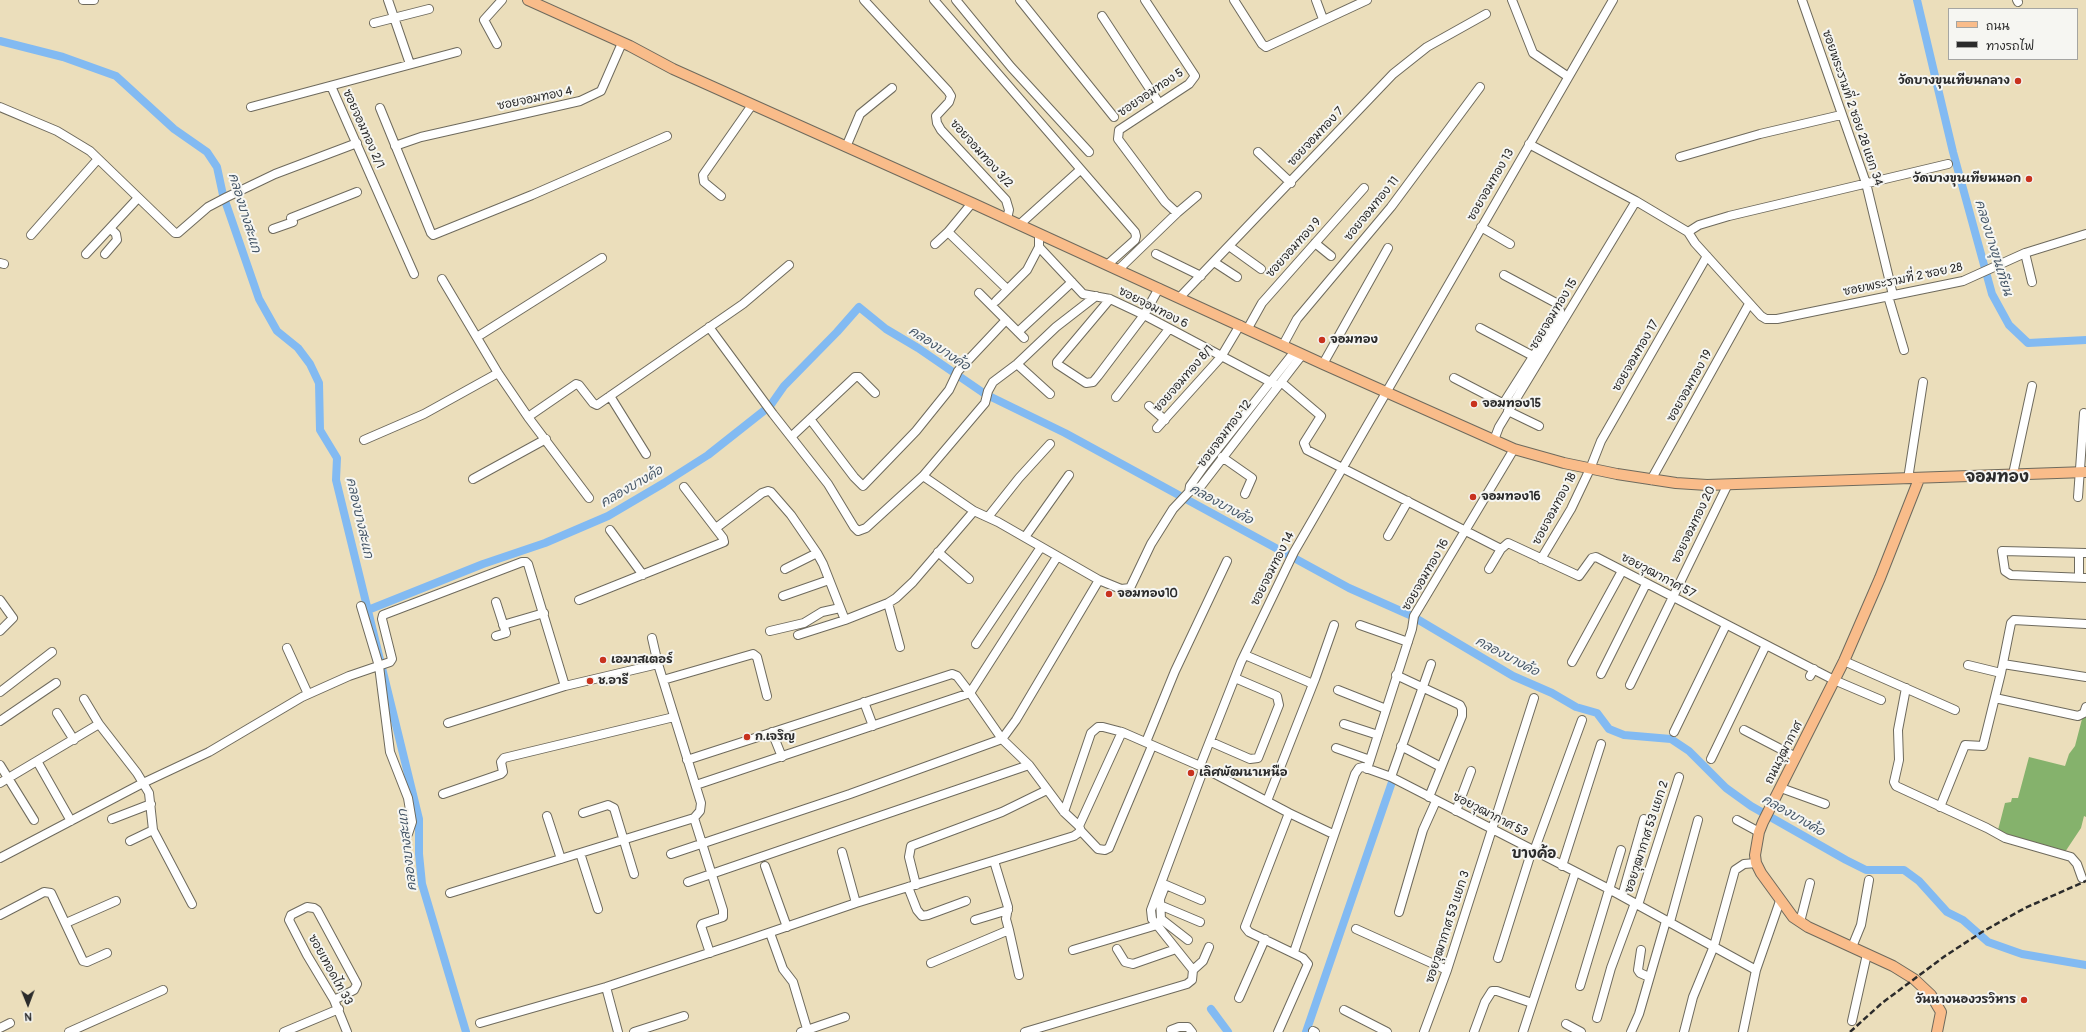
<!DOCTYPE html>
<html>
<head>
<meta charset="utf-8">
<style>
  body { margin:0 }
  #map { position:relative; width:2086px; height:1032px; overflow:hidden; background:#ebdebb; font-family:Pangolin,"Playpen Sans Thai",sans-serif }
  canvas { display:block }
  .legend { position:absolute; left:1948px; top:8px; width:130px; height:52px; box-sizing:border-box; background:#f6f6f2; border:1px solid #a5a5a2; margin:0; padding:5px 7px; list-style:none; font-size:12px; color:#2b2b2b }
  .legend li { display:flex; align-items:center; gap:8px; height:20px }
  .legend b { width:20px; border:1px solid #a5a5a2 }
  .north { position:absolute; left:8px; top:984px; width:40px; height:40px; -webkit-text-stroke:3px #f6f6f2; paint-order:stroke; rotate:179deg; font-size:11px; font-weight:700; line-height:16px; text-align:center; color:#2b2b2b }
  .north::after { content:''; display:block; margin:auto; width:14px; height:18px; background:#2b2b2b; clip-path:polygon(50% 0,100% 100%,50% 72%,0 100%) }
</style>
</head>
<body>
<div id="map">
<canvas width="2086" height="1032"></canvas>
<ul class="legend">
<li><b style="height:5px;background:#f9bc8a"></b>ถนน</li>
<li><b style="height:5px;background:#2b2b2b"></b>ทางรถไฟ</li>
</ul>
<div class="north">N</div>
</div>
<script>
const c = document.querySelector('canvas').getContext('2d');
c.lineJoin = 'round';
function fillPath(path, color) { c.fillStyle = color; c.fill(path, 'evenodd'); }
const poly = rows => new Path2D(rows.map(r => 'M' + r).join(''));
function stroke(path, color, width, dash) { c.strokeStyle = color; c.lineWidth = width; c.lineCap = dash ? 'butt' : 'round'; c.setLineDash(dash || []); c.stroke(path); }
function write(font, color, halo, rows, align = 'center') {
  c.font = font + ' Pangolin,"Playpen Sans Thai",sans-serif'; c.lineWidth = 4; c.setLineDash([]); c.textBaseline = 'middle'; c.strokeStyle = halo; c.fillStyle = color; for (const [text, x, y, turn = 0] of rows) {
    c.save(); c.translate(x, y); c.rotate((+turn || 0) * Math.PI / 180); c.textAlign = isNaN(turn) ? turn : align; if (halo) c.strokeText(text, 0, 0); c.fillText(text, 0, 0); c.restore();
  }
}
const forest = poly([
  [2086,715,2086,817,2084,816,2081,828,2065,852,2016,839,1998,830,2005,803,2011,802,2012,798,2018,798,2029,757,2065,766,2069,754,2075,746,2082,719]
]);
const canal = poly([
  [1917,0,1953,152,1992,294,2009,325,2028,343,2086,340],
  [0,41,63,57,116,76,174,129,207,152,217,167,223,195,259,299,277,331,298,348,310,364,319,383,320,430,337,458,336,480,419,819,419,854,422,884,466,1032],
  [368,610,483,564,545,543,608,516,664,483,708,455,770,406,784,386,837,332,859,307,886,329,918,348,985,394,1065,433,1349,588,1412,616,1513,676,1552,693,1576,707,1597,713,1609,729,1624,735,1671,739,1689,751,1726,788,1751,806,1846,860,1866,870,1904,870,1919,881,1947,912,1963,920,1988,942,2022,954,2086,965],
  [1211,1009,1228,1032],
  [1306,1032,1392,782]
]);
const minor = poly([
  [83,0,94,0],
  [388,0,410,64],
  [864,0,948,91,951,96,949,102,936,116,937,123,941,130,1006,200,1009,210,1007,219],
  [934,0,1135,232,1136,236,1135,240,1107,265],
  [956,0,1011,67,1089,152],
  [1020,0,1114,117],
  [1234,0,1262,44,1266,47,1367,0],
  [1316,0,1323,19],
  [1512,0,1533,53,1567,76],
  [1802,0,1866,183,1893,295],
  [2017,0,2018,2],
  [1102,16,1159,103],
  [374,23,429,9],
  [497,44,484,20,502,0],
  [331,86,414,274],
  [0,107,57,131,90,151,175,233,178,233,208,207,227,197,275,174,357,143],
  [251,107,457,52],
  [380,108,431,233,433,235,532,195,667,136],
  [1529,144,1636,201,1688,232,1695,243,1761,316,1766,319,1777,319,1963,281,2025,253,2086,234],
  [395,146,421,137,580,101,601,91,622,43],
  [846,147,860,114,892,88],
  [1258,152,1291,183],
  [1680,157,1760,134,1841,115],
  [721,196,704,182,703,175,752,105],
  [1177,213,1197,196],
  [291,218,357,192],
  [1019,225,1080,170],
  [1481,227,1510,244],
  [273,229,293,222],
  [948,232,1007,289],
  [1688,232,1699,225,1729,216,1948,164],
  [1039,234,1039,247,1083,294,1110,299,1144,315,1278,386],
  [31,235,98,159],
  [1315,243,1331,256],
  [935,244,948,232,972,203],
  [1229,246,1261,269],
  [2025,253,2032,282],
  [86,254,138,198],
  [105,254,117,240,116,234,110,228],
  [1156,254,1201,276],
  [1214,262,1237,277],
  [0,263,4,264],
  [1118,270,1177,213,1165,202,1118,139,1119,130,1189,84,1195,76,1145,0],
  [442,279,498,373,528,417,589,498],
  [979,293,1024,338],
  [1888,296,1904,350],
  [1180,297,1393,74,1427,47,1486,14],
  [1110,299,1057,362,1057,364,1086,383,1093,382,1098,376,1144,315,1159,288],
  [996,301,1027,270,1039,247],
  [709,327,773,414,828,484,854,527,858,531,866,528,923,476,985,403,988,391,993,382,1017,364,1056,327,1096,296],
  [1248,328,1262,303,1364,188],
  [1480,328,1533,356],
  [1018,332,1072,282],
  [477,337,602,258],
  [1283,345,1297,319,1391,207,1480,87],
  [1017,364,1050,394],
  [1323,364,1388,248],
  [1454,378,1508,406],
  [1281,382,1321,416,1304,443,1307,450,1501,549],
  [610,396,646,454],
  [1116,397,1169,329],
  [1503,404,1559,316,1560,311,1558,304,1504,275],
  [1149,406,1165,420],
  [1508,411,1539,426],
  [528,417,576,384,579,385,593,403,597,405,743,304,789,265],
  [810,419,854,477,863,486,916,431,949,390,958,371,1006,320],
  [1157,428,1221,357,1240,325],
  [791,437,855,377,859,377,875,393],
  [364,440,424,414,498,373],
  [1494,440,1499,427,1636,201],
  [1222,457,1252,478,1245,494],
  [2013,474,2032,386],
  [923,476,974,511,998,522,1099,580,1121,589,1130,588,1151,544,1173,509,1189,492,1201,486,1302,355],
  [473,479,546,439],
  [1908,479,1923,382],
  [1651,480,1749,304],
  [1189,492,1190,486,1205,465,1295,351],
  [2078,497,2084,413],
  [988,517,1019,478,1050,444],
  [716,528,762,493,768,491,771,492,791,515,817,553,823,564,845,620,888,603,896,598,913,582,974,511],
  [610,530,643,575],
  [1388,536,1408,501],
  [1025,537,1069,475],
  [938,552,969,579],
  [2079,553,2079,577],
  [2086,553,2002,551,2005,571,2011,575,2086,578],
  [1541,559,1571,509,1590,469,1601,441,1707,256],
  [785,569,817,553],
  [1489,569,1501,549,1508,543,1579,576,1592,558,1596,557,1834,680,1881,700],
  [783,596,829,580],
  [0,600,13,618,0,631],
  [579,600,724,542,723,538,684,487],
  [888,603,900,647],
  [361,606,379,666,390,752,408,798,412,822,408,834],
  [503,625,544,613],
  [1360,625,1408,642],
  [770,631,804,623,822,612,840,608],
  [798,635,845,620],
  [496,636,506,633,496,602],
  [976,644,1041,547],
  [287,648,308,694],
  [1245,655,1313,684],
  [1844,661,1955,710],
  [1572,662,1622,571],
  [2003,664,2086,677],
  [1968,665,2001,673,2011,623,2014,620,2086,624],
  [1601,674,1646,584],
  [1396,675,1460,705,1462,709,1462,716,1429,797],
  [1810,676,1814,669],
  [663,680,753,654,757,657,767,696],
  [1630,685,1727,486],
  [1906,688,1898,730,1899,760,1894,782,1896,786,1987,828,2005,838,2071,857,2077,864,2082,878],
  [1338,690,1386,709],
  [0,692,52,652],
  [1995,698,2078,716,2084,713,2086,707],
  [84,699,99,724,137,773,149,793,153,830,192,904],
  [864,702,873,726],
  [57,713,74,740],
  [0,721,56,683],
  [448,723,565,686,658,664],
  [1344,724,1378,735],
  [1744,730,1796,757],
  [772,732,782,757],
  [1674,732,1726,625],
  [1146,742,1175,671,1227,561],
  [1211,742,1250,759,1258,758,1279,705,1277,696,1235,678],
  [1401,746,1441,767],
  [1336,748,1370,760],
  [1711,759,1766,645],
  [687,760,952,674,957,676,970,693,1002,739,1029,765,1064,812,1079,826,1081,831,1098,849,1105,850,1109,848,1152,746],
  [37,761,71,821],
  [0,765,34,820],
  [1200,766,1241,662,1294,552,1613,0],
  [1367,769,1412,629,1414,616,1514,449],
  [1391,777,1431,664],
  [0,783,99,724],
  [696,785,970,693,1057,557],
  [1781,788,1825,804],
  [443,794,501,774,503,772,501,762,504,758,674,717],
  [1267,801,1315,679,1334,625],
  [1940,807,1965,745,1983,746,2001,673],
  [1456,811,1471,771],
  [1064,812,1091,733,1098,727,1103,727,1122,732,1200,766,1289,813,1333,834],
  [583,813,608,805,614,808,634,874],
  [547,816,561,859],
  [694,818,723,910,723,917,702,924,701,926,710,953],
  [112,819,151,804],
  [1737,820,1759,832],
  [1079,826,1122,732],
  [130,841,153,830],
  [1534,851,1582,720],
  [842,852,856,903],
  [580,853,598,909],
  [671,854,850,794,1002,739,1016,720,1099,580],
  [0,858,143,783,209,752,302,697,349,676,390,662,392,659,382,619,383,615,522,562,526,562,528,564,565,686],
  [765,866,787,927],
  [1562,866,1601,744],
  [688,882,1029,765],
  [916,885,909,857,911,846,1002,812,1047,790],
  [1166,885,1201,900],
  [1165,886,1160,899,1161,919,1188,940],
  [908,887,917,910,922,916,928,915,966,901],
  [450,893,694,818,700,811,701,803,658,664,652,638],
  [1622,896,1644,819],
  [1638,905,1679,777],
  [1162,906,1200,922],
  [1399,912,1423,830,1436,801],
  [0,915,44,892,51,893,83,961,87,962,107,953],
  [975,920,1008,910],
  [1670,922,1698,820],
  [1800,922,1810,883],
  [66,923,116,901],
  [1356,929,1447,970],
  [1009,930,1019,975],
  [770,933,783,969,793,982,808,1032],
  [1852,947,1861,925,1869,880],
  [1117,949,1125,962,1133,964,1176,949],
  [1073,950,1157,925],
  [1641,950,1638,970,1640,973,1649,977],
  [1294,952,1355,774,1359,768,1363,767,1391,777,1609,889,1756,970],
  [1498,958,1532,850],
  [931,963,1009,930,1006,919,1008,907,994,861],
  [1193,970,1203,961,1209,947],
  [1580,986,1621,850],
  [606,987,618,1032],
  [1239,998,1265,939],
  [334,1000,354,990,357,984,317,910,314,908,307,907,291,915,289,920,307,955,334,1000,347,1032],
  [1344,1010,1387,1032],
  [1597,1018,1611,968,1635,903],
  [1852,1021,1867,954],
  [480,1023,606,987,733,945,856,903,1074,836,1081,831],
  [1566,1024,1581,1032],
  [0,1028,10,1023],
  [1171,1030,1179,1027,1188,1027,1192,1032],
  [1313,1031,1315,1032],
  [69,1032,163,990],
  [284,1032,339,1009],
  [634,1032,684,1016],
  [801,1032,845,1017],
  [1025,1032,1187,984,1192,980,1193,970,1157,925,1152,919,1151,910,1204,768],
  [1278,1032,1308,964,1303,958,1249,932,1245,927,1289,813],
  [1424,1032,1447,970,1534,698],
  [1474,1032,1485,1002,1492,991,1497,991,1532,1003],
  [1523,1032,1575,873],
  [1631,1032,1639,1014,1666,921],
  [1684,1032,1693,997,1714,946,1735,870,1744,864,1756,863],
  [1743,1032,1756,970,1780,901]
]);
const major = poly([
  [528,0,630,46,673,69,972,203,1323,364,1514,449,1564,463,1617,474,1676,483,1707,485,2086,472],
  [1919,479,1880,578,1844,661,1763,822,1759,832,1755,855,1756,863,1761,873,1793,917,1808,927,1893,966,1914,979,1931,995,1941,1012,1937,1032]
]);
const rail = poly([
  [1850,1032,1882,1003,1945,956,1982,932,2025,908,2086,881]
]);
const markers = [
  [2018,81,4,"#c8321e"],
  [2029,179,4,"#c8321e"],
  [1322,340,4,"#c8321e"],
  [1474,404,4,"#c8321e"],
  [1473,497,4,"#c8321e"],
  [1109,594,4,"#c8321e"],
  [603,660,4,"#c8321e"],
  [590,681,4,"#c8321e"],
  [747,737,4,"#c8321e"],
  [1191,773,4,"#c8321e"],
  [2024,1000,4,"#c8321e"]
];
const poiNames = [
  ["วัดบางขุนเทียนกลาง",2010,81,"right"],
  ["วัดบางขุนเทียนนอก",2021,179,"right"],
  ["จอมทอง",1330,340],
  ["จอมทอง15",1482,404],
  ["จอมทอง16",1481,497],
  ["จอมทอง10",1117,594],
  ["เอมาสเตอร์",611,660],
  ["ช.อารี",598,681],
  ["ก.เจริญ",755,737],
  ["เลิศพัฒนาเหนือ",1199,773],
  ["วันนางนองวรวิหาร",2016,1000,"right"]
];
const streetNames = [
  ["ซอยจอมทอง 5",1151,93,-34],
  ["ซอยจอมทอง 4",535,99,-12],
  ["ซอยพระรามที่ 2 ซอย 28 แยก 34",1852,108,71],
  ["ซอยจอมทอง 2/1",363,129,66],
  ["ซอยจอมทอง 7",1316,137,-47],
  ["ซอยจอมทอง 3/2",981,154,48],
  ["ซอยจอมทอง 13",1491,185,-60],
  ["ซอยจอมทอง 11",1372,209,-51],
  ["ซอยจอมทอง 9",1294,248,-48],
  ["ซอยพระรามที่ 2 ซอย 28",1903,280,-12],
  ["ซอยจอมทอง 6",1153,308,27],
  ["ซอยจอมทอง 15",1554,314,-59],
  ["ซอยจอมทอง 17",1636,356,-60],
  ["ซอยจอมทอง 8/1",1184,379,-49],
  ["ซอยจอมทอง 19",1690,386,-61],
  ["ซอยจอมทอง 12",1225,434,-53],
  ["ซอยจอมทอง 18",1555,509,-62],
  ["ซอยจอมทอง 20",1694,525,-64],
  ["ซอยจอมทอง 14",1273,569,-63],
  ["ซอยจอมทอง 16",1426,575,-60],
  ["ซอยวุฒากาศ 57",1658,576,28],
  ["ถนนวุฒากาศ",1784,753,-63],
  ["ซอยวุฒากาศ 53",1490,815,27],
  ["ซอยวุฒากาศ 53 แยก 2",1647,837,-72],
  ["ซอยวุฒากาศ 53 แยก 3",1448,927,-72],
  ["ซอยเทอดไท 33",330,970,61]
];
const waterNames = [
  ["คลองบางสะแก",244,213,73],
  ["คลองบางขุนเทียน",1993,248,73],
  ["คลองบางค้อ",939,349,33],
  ["คลองบางค้อ",632,487,-30],
  ["คลองบางค้อ",1221,505,29],
  ["คลองบางสะแก",359,518,77],
  ["คลองบางค้อ",1507,657,28],
  ["คลองบางค้อ",1793,816,30],
  ["คลองบางสะแก",408,850,-97]
];
const quarterNames = [
  ["บางค้อ",1534,854]
];
const districtNames = [
  ["จอมทอง",1997,478]
];
fillPath(forest, '#85b26c');
stroke(canal, '#82baf2', 8);
stroke(minor, '#6e6a5d', 10);
stroke(major, '#6e6a5d', 12);
stroke(minor, '#fff', 8);
stroke(major, '#f9bc8a', 10);
stroke(rail, '#2b2b2b', 2.5, [6, 3]);
for (const [x, y, r, color] of markers) { const dot = new Path2D(); dot.arc(x, y, r, 0, 2 * Math.PI); c.fillStyle = color; c.fill(dot); stroke(dot, '#f6f6f2', 1.5); }
write('bold 12px', '#2b2b2b', '#f6f6f2', poiNames, 'left');
write('12px', '#2b2b2b', '#f6f6f2', streetNames);
write('italic 13px', '#455667', '#f6f6f2', waterNames);
write('bold 14px', '#2b2b2b', '#f6f6f2', quarterNames);
write('bold 16px', '#2b2b2b', '#f6f6f2', districtNames);
</script>
</body>
</html>
